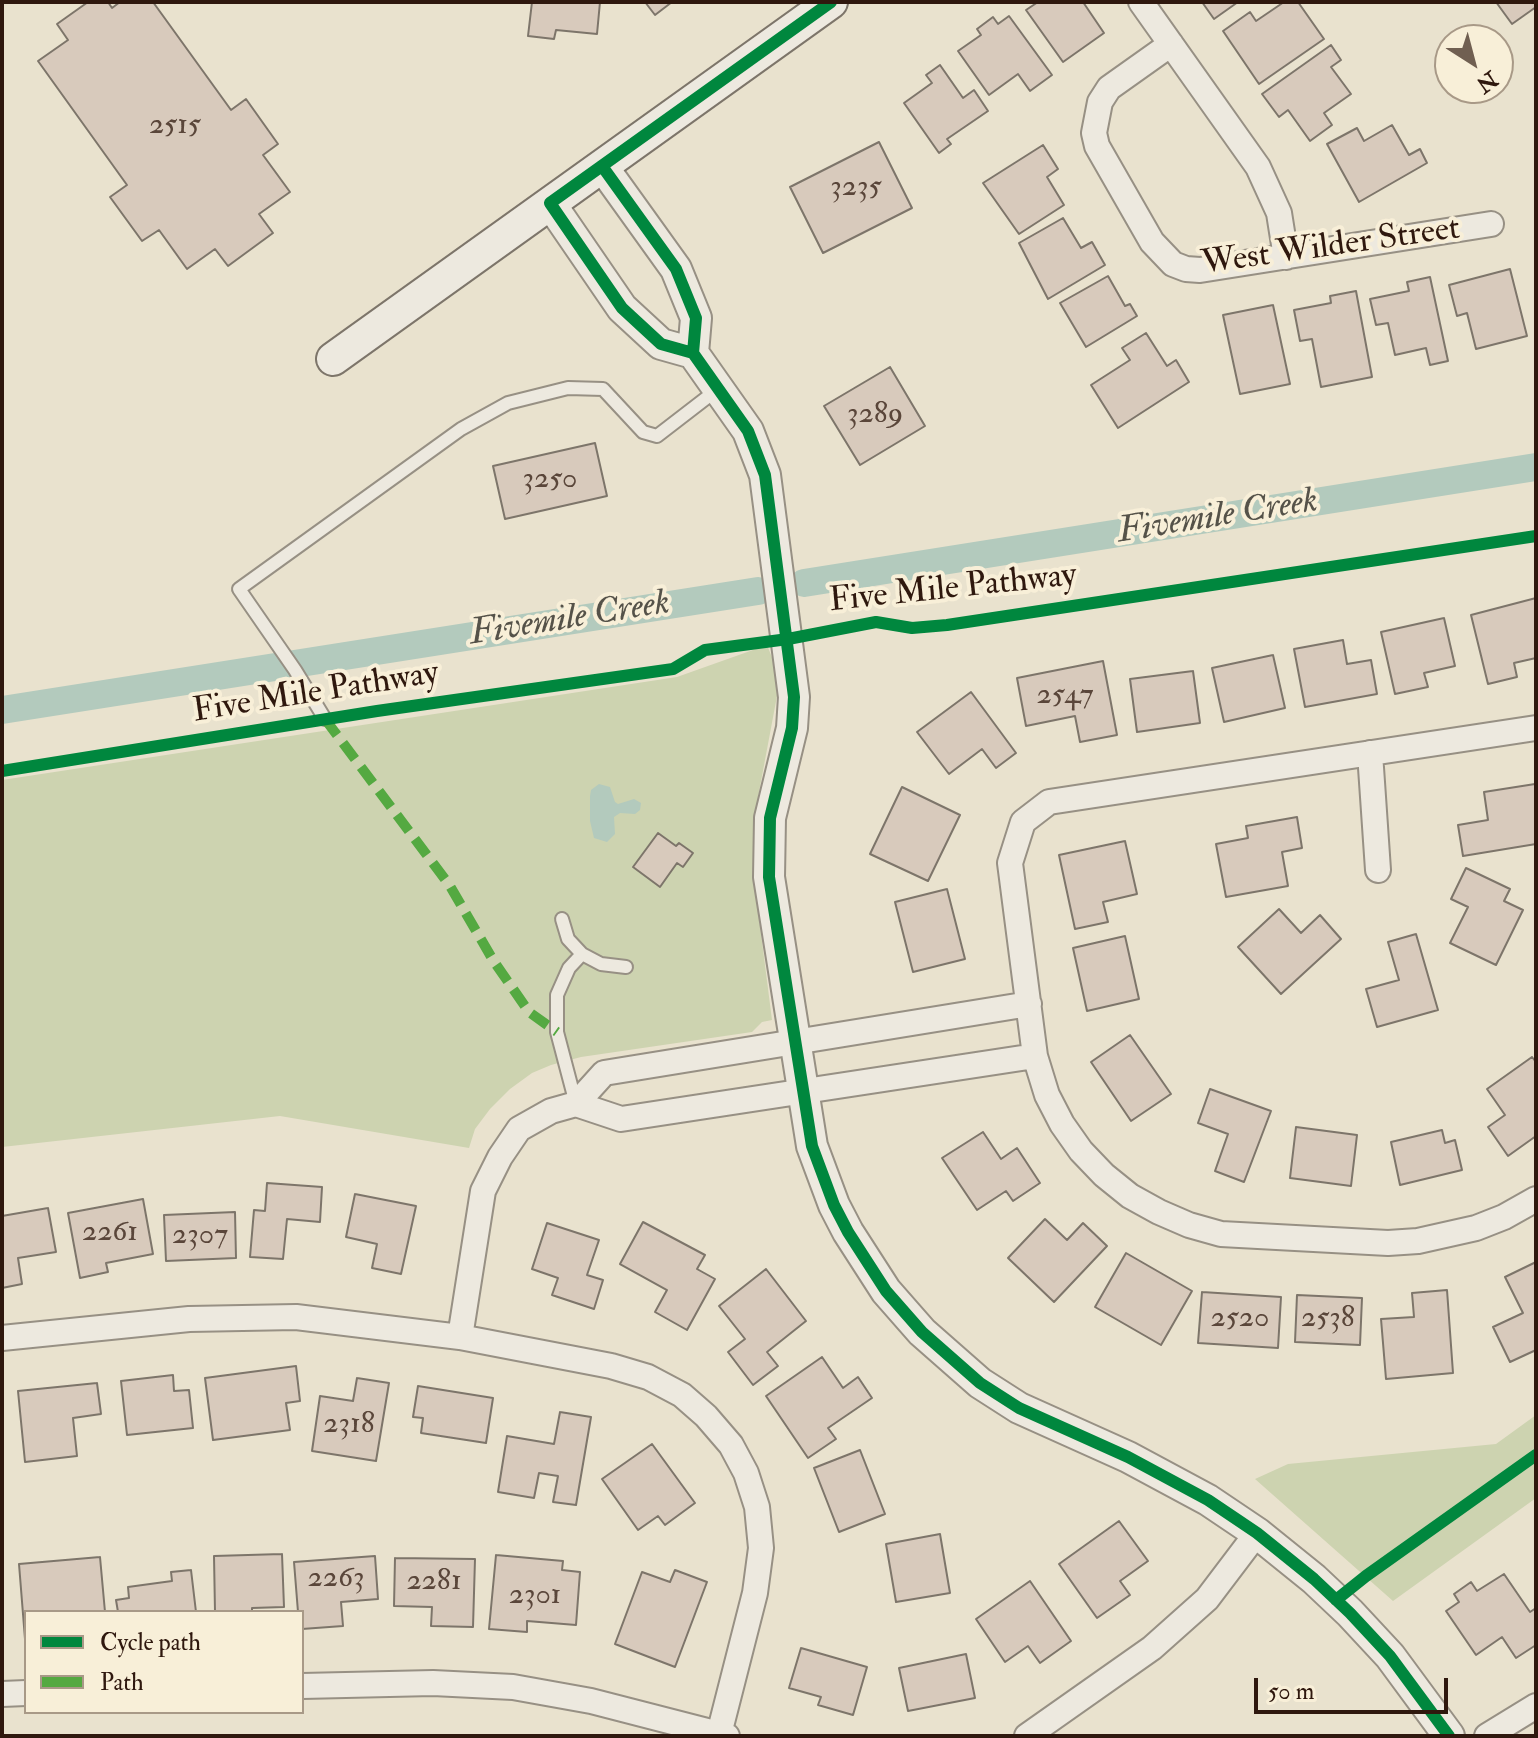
<!DOCTYPE html>
<html>
<head>
<meta charset="utf-8">
<style>
  body { margin:0 }
  #map { position:relative; width:1538px; height:1738px; overflow:hidden; background:#e9e2ce; font-family:"IM FELL Double Pica",serif }
  canvas { display:block }
  .frame { position:absolute; inset:0; border:4px solid #2f180e; pointer-events:none }
  .legend { position:absolute; left:24px; top:1610px; width:280px; height:104px; box-sizing:border-box; background:#f8efd8; border:2px solid #a89987; margin:0; padding:10px 14px; list-style:none; font-size:24px; color:#2f180e }
  .legend li { display:flex; align-items:center; gap:16px; height:40px }
  .legend b { width:40px; border:2px solid #a89987 }
  .north { position:absolute; left:1434px; top:24px; width:80px; height:80px; box-sizing:border-box; background:#f8efd8; border:2px solid #a89987; border-radius:50%; rotate:144deg; font-size:22px; font-weight:700; line-height:32px; text-align:center; color:#2f180e }
  .north::after { content:''; display:block; margin:auto; width:28px; height:36px; background:#705f51; clip-path:polygon(50% 0,100% 100%,50% 72%,0 100%) }
  .scale { position:absolute; left:1254px; top:1678px; width:194px; height:36px; box-sizing:border-box; border:4px solid #2f180e; border-top:0; padding-left:10px; font-size:24px; line-height:28px; white-space:nowrap; color:#2f180e; -webkit-text-stroke:6px #f8efd8; paint-order:stroke }
</style>
</head>
<body>
<div id="map">
<canvas width="1538" height="1738"></canvas>
<div class="frame"></div>
<ul class="legend">
<li><b style="height:10px;background:#00873e"></b>Cycle path</li>
<li><b style="height:10px;background:#54a941"></b>Path</li>
</ul>
<div class="north">N</div>
<div class="scale">50 m</div>
</div>
<script>
const c = document.querySelector('canvas').getContext('2d');
c.lineJoin = 'round';
function fillPath(path, color) { c.fillStyle = color; c.fill(path, 'evenodd'); }
const poly = rows => new Path2D(rows.map(r => 'M' + r).join(''));
function stroke(path, color, width, dash) { c.strokeStyle = color; c.lineWidth = width; c.lineCap = dash ? 'butt' : 'round'; c.setLineDash(dash || []); c.stroke(path); }
function write(font, color, halo, rows, align = 'center') {
  c.font = font + ' "IM FELL Double Pica",serif'; c.lineWidth = 8; c.setLineDash([]); c.textBaseline = 'middle'; c.strokeStyle = halo; c.fillStyle = color; for (const [text, x, y, turn = 0] of rows) {
    c.save(); c.translate(x, y); c.rotate((+turn || 0) * Math.PI / 180); c.textAlign = isNaN(turn) ? turn : align; if (halo) c.strokeText(text, 0, 0); c.fillText(text, 0, 0); c.restore();
  }
}
const green = poly([
  [767,645,775,665,777,696,759,792,754,831,753,871,772,1020,762,1022,752,1032,581,1057,551,1065,532,1073,510,1089,490,1109,475,1129,469,1148,280,1116,2,1147,2,780,677,677],
  [1536,1415,1536,1498,1393,1601,1255,1479,1288,1464,1496,1444]
]);
const water = poly([
  [599,784,610,787,615,802,618,804,634,799,641,803,640,810,635,814,620,813,614,817,615,834,607,842,594,838,590,821,590,796,591,790]
]);
const canal = poly([
  [804,583,1536,467],
  [2,710,758,591]
]);
const building = poly([
  [88,2,108,2,112,8,120,2,153,2,231,110,246,99,278,144,263,155,290,192,259,214,273,233,228,266,215,249,187,269,159,230,142,241,110,197,127,185,38,61,68,40,57,24,88,2],
  [532,2,600,2,597,34,556,30,554,39,528,36,532,2],
  [645,2,672,2,655,15,645,2],
  [1038,2,1083,2,1104,33,1063,62,1026,10,1038,2],
  [1202,2,1238,2,1214,19,1202,2],
  [1284,2,1298,2,1324,39,1259,84,1223,31,1250,12,1256,21,1284,2],
  [1496,2,1536,2,1536,7,1512,24,1496,2],
  [1009,16,1052,75,1030,91,1018,74,989,95,958,51,981,35,977,29,993,17,998,24,1009,16],
  [1331,45,1341,60,1331,67,1351,94,1324,113,1332,125,1310,141,1288,110,1279,117,1262,94,1331,45],
  [940,65,963,98,974,90,988,111,947,139,951,144,939,153,904,103,932,83,926,75,940,65],
  [1392,125,1409,155,1420,149,1427,163,1359,202,1327,144,1357,128,1364,141,1392,125],
  [879,142,912,208,823,253,790,187,879,142],
  [1043,145,1058,169,1047,177,1064,205,1019,234,983,183,1043,145],
  [1063,218,1081,248,1092,242,1105,265,1048,299,1019,243,1063,218],
  [1510,269,1527,336,1476,349,1467,313,1457,316,1449,285,1510,269],
  [1108,276,1125,306,1130,304,1137,316,1086,347,1060,303,1108,276],
  [1430,277,1448,361,1430,365,1426,348,1395,355,1388,323,1376,325,1370,299,1409,291,1407,282,1430,277],
  [1356,291,1372,377,1321,387,1312,339,1300,341,1294,310,1331,303,1330,296,1356,291],
  [1273,305,1290,384,1240,394,1223,315,1273,305],
  [1146,333,1167,366,1176,360,1189,382,1118,428,1091,385,1130,360,1122,348,1146,333],
  [890,367,925,426,860,465,824,406,890,367],
  [595,443,607,496,505,519,493,466,595,443],
  [1536,598,1536,658,1514,663,1517,677,1488,684,1471,615,1536,598],
  [1444,618,1455,666,1424,673,1428,687,1395,694,1381,632,1444,618],
  [1343,640,1347,664,1371,660,1377,694,1305,707,1294,649,1343,640],
  [1273,655,1285,708,1224,722,1212,668,1273,655],
  [1103,661,1117,735,1080,742,1075,716,1026,726,1017,678,1103,661],
  [1193,671,1200,723,1137,732,1130,679,1193,671],
  [971,692,1016,753,996,768,982,749,949,774,917,732,971,692],
  [1535,784,1536,844,1463,856,1458,825,1488,820,1484,792,1535,784],
  [902,787,960,815,928,881,870,854,902,787],
  [1297,817,1302,848,1282,852,1288,886,1226,897,1216,844,1248,838,1246,826,1297,817],
  [658,833,676,846,679,843,693,853,683,867,677,863,660,887,633,867,658,833],
  [1125,841,1137,894,1103,902,1108,922,1075,929,1059,855,1125,841],
  [1466,868,1510,889,1504,901,1523,910,1496,965,1450,943,1468,907,1451,899,1466,868],
  [947,889,965,959,913,972,895,902,947,889],
  [1279,909,1301,933,1320,915,1341,939,1281,994,1238,947,1279,909],
  [1416,934,1438,1010,1377,1027,1366,989,1399,980,1388,942,1416,934],
  [1125,936,1139,999,1087,1011,1073,948,1125,936],
  [1130,1035,1171,1094,1131,1121,1091,1062,1130,1035],
  [1532,1057,1536,1062,1536,1136,1508,1156,1488,1127,1505,1115,1487,1089,1532,1057],
  [1210,1089,1271,1111,1244,1182,1215,1171,1228,1134,1198,1123,1210,1089],
  [1296,1127,1357,1135,1351,1186,1290,1178,1296,1127],
  [1442,1130,1445,1143,1455,1140,1462,1170,1400,1185,1391,1142,1442,1130],
  [983,1132,1001,1159,1017,1148,1040,1183,1013,1201,1006,1191,977,1210,942,1158,983,1132],
  [267,1183,322,1187,320,1222,287,1219,283,1259,250,1257,254,1210,265,1211,267,1183],
  [355,1194,416,1206,401,1274,372,1268,377,1244,346,1237,355,1194],
  [143,1199,153,1254,106,1263,108,1272,80,1278,68,1213,143,1199],
  [48,1208,56,1252,18,1258,22,1284,2,1288,2,1216,48,1208],
  [235,1212,236,1258,166,1261,164,1215,235,1212],
  [1045,1219,1067,1240,1083,1223,1107,1246,1054,1302,1008,1258,1045,1219],
  [643,1222,705,1255,697,1269,715,1279,687,1330,655,1312,667,1290,620,1264,643,1222],
  [547,1223,599,1240,587,1275,603,1280,594,1309,552,1295,558,1278,532,1269,547,1223],
  [1126,1253,1192,1291,1161,1345,1095,1307,1126,1253],
  [1536,1262,1536,1350,1510,1362,1493,1327,1523,1313,1505,1277,1536,1262],
  [766,1269,806,1321,767,1352,778,1366,753,1385,728,1352,745,1339,719,1306,766,1269],
  [1447,1290,1453,1373,1386,1379,1381,1319,1414,1317,1412,1293,1447,1290],
  [1202,1292,1281,1297,1278,1348,1198,1343,1202,1292],
  [1297,1295,1362,1298,1360,1345,1295,1342,1297,1295],
  [822,1357,843,1388,858,1377,872,1398,828,1428,836,1439,808,1458,766,1396,822,1357],
  [296,1366,300,1401,286,1403,290,1430,213,1440,205,1378,296,1366],
  [173,1375,174,1391,189,1390,193,1428,127,1435,121,1381,173,1375],
  [357,1378,389,1383,376,1461,312,1451,320,1396,353,1401,357,1378],
  [97,1383,101,1414,73,1418,77,1456,25,1462,18,1391,97,1383],
  [418,1386,493,1398,486,1443,421,1433,423,1418,413,1417,418,1386],
  [560,1412,591,1417,576,1505,553,1502,558,1476,539,1473,534,1498,498,1492,507,1436,554,1444,560,1412],
  [652,1444,695,1503,665,1525,658,1516,638,1530,602,1479,652,1444],
  [860,1450,885,1514,839,1532,814,1468,860,1450],
  [1119,1521,1148,1561,1120,1581,1130,1595,1097,1618,1059,1564,1119,1521],
  [940,1534,950,1593,896,1602,886,1544,940,1534],
  [282,1554,284,1607,252,1608,252,1612,215,1612,214,1556,282,1554],
  [496,1555,563,1561,562,1570,580,1572,576,1625,527,1621,527,1632,489,1629,496,1555],
  [375,1556,378,1599,341,1602,343,1626,302,1629,302,1612,298,1612,294,1562,375,1556],
  [100,1557,105,1612,26,1612,25,1639,19,1564,100,1557],
  [395,1558,475,1559,473,1627,431,1626,432,1607,394,1606,395,1558],
  [191,1570,196,1612,118,1612,116,1600,129,1598,128,1587,172,1581,171,1572,191,1570],
  [675,1570,707,1582,675,1667,615,1644,642,1572,670,1582,675,1570],
  [1504,1574,1530,1612,1536,1608,1536,1645,1516,1658,1502,1637,1476,1655,1446,1611,1459,1602,1454,1594,1471,1582,1477,1591,1504,1574],
  [1030,1581,1071,1641,1040,1663,1028,1646,1005,1662,976,1619,1030,1581],
  [801,1648,867,1667,853,1715,818,1705,821,1697,789,1688,801,1648],
  [966,1654,975,1698,908,1711,899,1668,966,1654]
]);
const service = poly([
  [325,719,295,670,239,589,461,429,508,403,568,388,603,389,643,432,657,436,718,389],
  [562,919,568,939,582,954,601,964,626,967],
  [576,1104,557,1032,557,995,569,968,582,954]
]);
const minor = poly([
  [1141,2,1258,167,1279,213,1286,257],
  [1171,44,1109,88,1100,102,1094,133,1097,146,1152,242,1173,264,1186,269,1200,270,1491,224],
  [1536,728,1049,802,1023,822,1010,863,1035,1056,1047,1095,1062,1124,1081,1151,1104,1175,1130,1196,1159,1212,1189,1225,1221,1234,1388,1243,1418,1241,1476,1228,1504,1217,1536,1199],
  [1370,753,1378,870],
  [1029,1004,604,1073,576,1104,621,1119,1035,1056],
  [460,1337,483,1191,500,1157,519,1129,551,1111,576,1104],
  [2,1338,189,1319,296,1317,460,1337,611,1366,648,1377,682,1395,706,1416,731,1445,746,1473,757,1507,761,1548,755,1593,719,1734],
  [302,1686,433,1683,513,1687,591,1701,727,1736],
  [2,1694,26,1693],
  [1027,1736,1152,1648,1207,1599,1257,1533],
  [1487,1736,1536,1706]
]);
const tertiary = poly([
  [602,166,676,269,696,318,693,353,748,431,765,475,794,697,792,728,770,818,769,877,812,1146,834,1205,848,1232,886,1291,922,1332,980,1383,1019,1408,1128,1457,1208,1500,1257,1533,1314,1579,1350,1613,1390,1656,1449,1736],
  [550,203,622,308,661,344,693,353]
]);
const secondary = poly([
  [333,359,831,2]
]);
const quiet = poly([
  [325,719,450,886,493,960,529,1012,557,1032]
]);
const cycleway = poly([
  [602,166,676,269,696,318,693,353,748,431,765,475,794,697,792,728,770,818,769,877,812,1146,834,1205,848,1232,886,1291,922,1332,980,1383,1019,1408,1128,1457,1208,1500,1257,1533,1314,1579,1350,1613,1390,1656,1449,1736],
  [693,353,661,344,622,308,550,203,831,2],
  [2,771,377,711,673,669,705,650,788,639,876,622,912,628,947,625,1536,536],
  [1336,1600,1366,1576,1536,1455]
]);
const numberNames = [
  ["2515",175,127],
  ["3235",856,189],
  ["3289",875,416],
  ["3250",550,481],
  ["2547",1065,697],
  ["2261",110,1234],
  ["2307",200,1237],
  ["2520",1240,1320],
  ["2538",1328,1320],
  ["2318",349,1426],
  ["2263",336,1580],
  ["2281",434,1583],
  ["2301",535,1597]
];
const streetNames = [
  ["West Wilder Street",1331,248,-8],
  ["Five Mile Pathway",953,590,-6],
  ["Five Mile Pathway",316,694,-9]
];
const waterNames = [
  ["Fivemile Creek",1218,518,-9],
  ["Fivemile Creek",570,620,-9]
];
fillPath(green, '#cdd3b0');
fillPath(water, '#b3cabd');
stroke(canal, '#b3cabd', 28);
fillPath(building, '#d8cabc');
stroke(building, '#7d756a', 2);
stroke(service, '#979084', 16);
stroke(minor, '#979084', 28);
stroke(tertiary, '#979084', 34);
stroke(secondary, '#7d756a', 36);
stroke(service, '#ede9df', 12);
stroke(minor, '#ede9df', 24);
stroke(tertiary, '#ede9df', 30);
stroke(secondary, '#ede9df', 32);
stroke(quiet, '#54a941', 10, [20, 10]);
stroke(cycleway, '#00873e', 12);
write('30px', '#5a463a', null, numberNames);
write('34px', '#2f180e', '#f8efd8', streetNames);
write('italic 36px', '#555249', '#f8efd8', waterNames);
</script>
</body>
</html>
